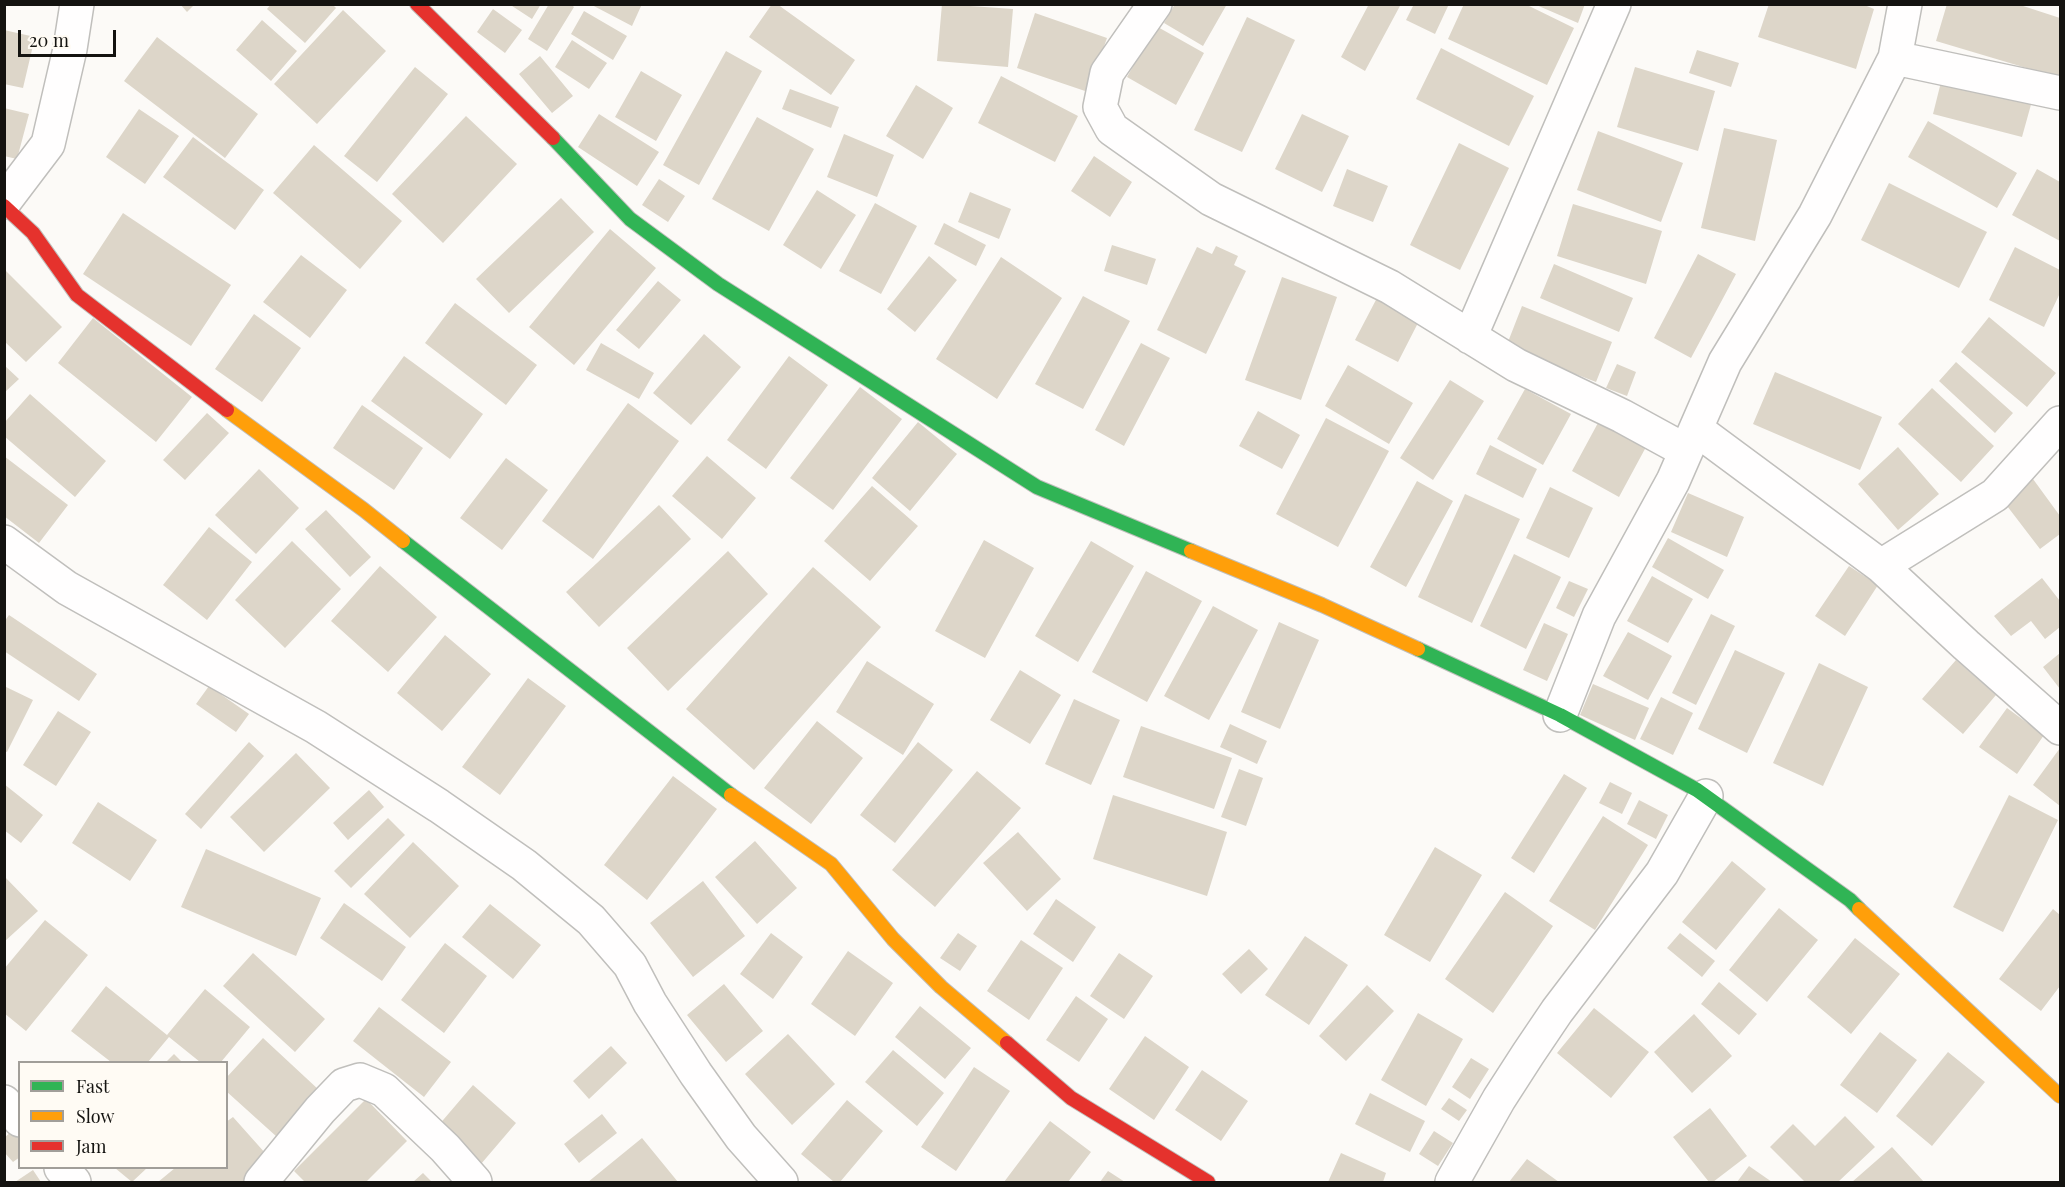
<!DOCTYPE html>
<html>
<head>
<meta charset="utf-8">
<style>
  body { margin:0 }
  #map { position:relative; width:2065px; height:1187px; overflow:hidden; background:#fcfaf7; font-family:"Playfair Display",serif }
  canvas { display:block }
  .frame { position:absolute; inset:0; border:6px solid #141310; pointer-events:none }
  .legend { position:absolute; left:18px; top:1061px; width:210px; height:108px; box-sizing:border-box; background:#fffbf4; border:2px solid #a19e99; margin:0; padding:8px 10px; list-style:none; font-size:18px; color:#141310 }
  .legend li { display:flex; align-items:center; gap:12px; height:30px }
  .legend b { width:30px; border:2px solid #a19e99 }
  .scale { position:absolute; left:18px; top:30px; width:98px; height:27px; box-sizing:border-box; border:3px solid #141310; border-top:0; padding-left:8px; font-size:18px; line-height:21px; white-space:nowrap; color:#141310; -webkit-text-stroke:4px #fffbf4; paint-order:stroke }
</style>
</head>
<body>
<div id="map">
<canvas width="2065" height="1187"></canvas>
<div class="frame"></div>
<ul class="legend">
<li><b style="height:8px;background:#30b455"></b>Fast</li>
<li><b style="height:8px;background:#ff9f0a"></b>Slow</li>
<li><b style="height:8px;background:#e5322d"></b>Jam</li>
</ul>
<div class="scale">20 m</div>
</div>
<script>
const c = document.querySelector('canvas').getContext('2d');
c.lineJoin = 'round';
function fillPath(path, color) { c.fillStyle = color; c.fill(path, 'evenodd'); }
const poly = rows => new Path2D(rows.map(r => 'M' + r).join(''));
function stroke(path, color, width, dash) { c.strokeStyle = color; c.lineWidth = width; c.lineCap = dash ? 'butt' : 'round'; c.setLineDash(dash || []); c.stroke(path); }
const building = poly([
  [180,4,195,4,187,12],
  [271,4,332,4,336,8,305,43,267,9],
  [509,4,541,4,532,19],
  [549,4,571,4,574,7,547,51,528,39],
  [590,4,642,4,632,26],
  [772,4,777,4,855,60,831,95,749,37],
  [942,4,1013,9,1008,67,937,61],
  [1175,4,1227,4,1203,46,1164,23],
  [1369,4,1401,4,1365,71,1341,57],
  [1414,4,1449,4,1435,34,1406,20],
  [1464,4,1525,4,1574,28,1547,85,1448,39],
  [1534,4,1585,4,1578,23],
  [1769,4,1862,4,1874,9,1856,69,1758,37],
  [1947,4,2017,4,2060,18,2060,78,1936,41],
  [493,9,522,30,505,53,477,32],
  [343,10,386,51,317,124,274,84],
  [584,11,627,36,613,60,571,34],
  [1035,13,1107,38,1088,92,1017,68],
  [1247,17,1295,40,1242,152,1194,130],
  [262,20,297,51,271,81,236,50],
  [1156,26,1204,53,1176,105,1127,77],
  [4,30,35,37,23,88,4,84],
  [157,37,258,114,225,158,124,81],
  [572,40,607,63,589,89,555,67],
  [1441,48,1534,96,1509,146,1416,99],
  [1697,50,1739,63,1731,87,1689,73],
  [726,51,762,71,699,185,663,165],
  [540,56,573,96,552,113,519,74],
  [415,67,448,94,377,182,344,156],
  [1635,67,1715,91,1698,151,1617,127],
  [641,71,682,95,656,141,615,117],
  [1001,76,1078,116,1055,162,978,123],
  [1942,78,2032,101,2022,137,1933,114],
  [916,85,953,108,923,159,886,136],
  [790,89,839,107,831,128,782,109],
  [4,108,29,114,17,159,4,156],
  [139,109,179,136,145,184,106,157],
  [599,114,659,152,637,186,578,147],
  [1302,114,1349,136,1322,192,1275,169],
  [466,116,517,164,443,243,392,194],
  [757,117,814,149,769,231,712,199],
  [1928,121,2017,173,1997,208,1908,157],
  [1724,128,1777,140,1755,241,1701,228],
  [1598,131,1683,163,1661,222,1577,190],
  [844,134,894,155,877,197,827,177],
  [193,137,264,190,235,230,163,177],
  [1459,143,1509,168,1460,270,1410,245],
  [314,145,402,221,360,269,273,193],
  [1094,156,1132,182,1110,217,1071,191],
  [1347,169,1388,186,1373,222,1333,206],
  [2037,169,2060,182,2060,241,2012,215],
  [659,179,685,196,668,222,642,205],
  [1889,183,1987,232,1959,288,1861,240],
  [817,190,856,215,821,269,783,245],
  [970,192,1011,209,999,239,958,222],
  [561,198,594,232,509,313,476,279],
  [875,203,917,226,881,294,839,271],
  [1573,204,1662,231,1646,284,1557,256],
  [123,213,231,285,191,346,83,274],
  [944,223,986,245,976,266,934,244],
  [610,229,656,268,574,365,529,327],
  [1112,245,1156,259,1147,285,1104,271],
  [1216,246,1238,256,1234,265,1246,271,1206,354,1157,330,1197,247,1212,254],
  [2015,247,2060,270,2060,293,2044,327,1989,300],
  [1698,254,1736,274,1691,358,1654,338],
  [301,255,347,290,310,338,263,302],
  [929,256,957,280,915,332,887,309],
  [1001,257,1062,298,997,399,936,359],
  [1554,264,1633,298,1619,332,1540,298],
  [4,269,62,327,26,362,4,341],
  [1282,277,1337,297,1301,400,1245,380],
  [658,281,681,300,639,349,616,330],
  [1083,296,1130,321,1083,409,1035,384],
  [1378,296,1420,319,1398,362,1355,340],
  [455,303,537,365,506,405,425,343],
  [1522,306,1612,342,1596,382,1506,347],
  [254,314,301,348,262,402,215,369],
  [1989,317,2056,373,2027,407,1961,352],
  [93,318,192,397,156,442,58,363],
  [704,334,741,367,691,425,653,393],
  [601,343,654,373,639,399,586,370],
  [1141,343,1170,358,1124,446,1095,430],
  [404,356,483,414,450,459,371,401],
  [789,356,828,385,766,469,727,440],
  [1956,362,2013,413,1995,433,1939,381],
  [1617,364,1636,372,1627,396,1606,388],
  [4,365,19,379,4,393],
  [1348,365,1413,403,1389,444,1325,406],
  [1775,372,1882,417,1860,470,1753,424],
  [1450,380,1484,401,1433,480,1400,458],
  [860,387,902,419,833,510,790,478],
  [1932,388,1994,446,1961,482,1898,424],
  [1525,389,1571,414,1543,465,1497,439],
  [30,394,106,461,75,497,4,436,4,423],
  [628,403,679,441,593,559,542,521],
  [362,405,423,448,394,490,333,448],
  [1258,411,1300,435,1282,469,1239,446],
  [207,413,229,433,185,480,163,460],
  [1326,418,1389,451,1338,547,1276,514],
  [1599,421,1646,447,1619,497,1572,471],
  [918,422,957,454,910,511,872,478],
  [1490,445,1537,469,1523,498,1476,474],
  [1898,447,1939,494,1898,530,1858,484],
  [4,456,68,505,39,543,4,516],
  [707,456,756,498,722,539,672,496],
  [506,458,548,490,502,550,460,518],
  [259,469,299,508,256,554,215,515],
  [2033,479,2060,516,2060,534,2040,549,2004,502],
  [1417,481,1453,501,1406,587,1370,567],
  [872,486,918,526,870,581,824,541],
  [1550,487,1593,508,1569,558,1526,538],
  [1688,493,1744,517,1727,557,1671,532],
  [1465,494,1520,519,1472,623,1418,597],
  [659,505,691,539,599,627,566,592],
  [326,510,371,557,350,577,305,529],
  [209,527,252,562,207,620,163,585],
  [1668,538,1724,570,1708,599,1652,567],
  [984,540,1034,568,985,658,935,631],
  [292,541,341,589,285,648,235,600],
  [1091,541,1134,566,1078,662,1035,636],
  [728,551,768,594,668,691,627,648],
  [1514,554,1561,577,1526,649,1480,626],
  [380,566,437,617,388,672,331,621],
  [1849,566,1878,585,1845,636,1815,616],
  [813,567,881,627,754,770,686,709],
  [1146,571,1202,601,1147,702,1092,672],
  [1652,576,1693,599,1668,643,1627,621],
  [2042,578,2060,601,2060,627,2045,639,2031,621,2011,636,1994,616],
  [1569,581,1588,589,1574,617,1556,608],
  [1213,606,1258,630,1209,720,1164,696],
  [1711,614,1735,626,1696,705,1672,693],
  [9,615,97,674,79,701,4,651,4,622],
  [1279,622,1319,640,1280,729,1241,712],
  [1544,623,1568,634,1547,681,1523,670],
  [1628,632,1672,656,1648,700,1603,676],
  [445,635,491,674,442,731,397,693],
  [1735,650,1785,673,1747,753,1698,729],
  [2060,653,2060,689,2043,667],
  [1956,660,1996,695,1963,734,1922,699],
  [867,661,934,704,903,755,836,712],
  [1819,663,1868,687,1823,786,1773,763],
  [1020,670,1061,695,1030,744,990,720],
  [528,678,566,706,500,795,462,767],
  [1593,684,1649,708,1635,740,1580,715],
  [4,686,33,700,7,752,4,751],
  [209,686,249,714,236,732,196,704],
  [1661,697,1693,713,1673,755,1640,739],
  [1074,699,1120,720,1091,785,1045,764],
  [2007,708,2044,735,2017,774,1979,747],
  [58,711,91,732,56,786,23,765],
  [817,721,863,758,811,824,764,788],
  [1230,724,1267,741,1257,764,1220,747],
  [1141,726,1232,758,1214,809,1123,777],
  [249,742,264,756,201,829,185,814],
  [918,742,953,770,895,843,860,815],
  [2060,748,2060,806,2033,785],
  [296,753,330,788,264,852,230,817],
  [1239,769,1263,778,1246,826,1221,817],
  [977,771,1021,808,935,907,892,870],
  [1564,774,1587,788,1534,873,1511,858],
  [673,776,717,809,647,900,604,865],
  [1610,782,1632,793,1622,814,1599,803],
  [4,784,43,815,21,843,4,830],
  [369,790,384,807,348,840,333,823],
  [1113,795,1227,832,1207,896,1093,859],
  [2009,795,2058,820,2003,932,1953,907],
  [1639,800,1668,815,1656,839,1627,824],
  [98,802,157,840,130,881,72,843],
  [1603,816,1648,845,1595,930,1549,901],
  [388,818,405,835,351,888,334,871],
  [1018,832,1061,879,1027,911,983,863],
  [755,841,797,888,757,924,715,877],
  [413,842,459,886,410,938,364,894],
  [1435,847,1482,875,1430,962,1384,935],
  [206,849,321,898,296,956,181,907],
  [1732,861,1766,889,1716,950,1682,922],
  [4,876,38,911,4,942],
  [703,881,745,936,693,977,650,923],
  [1505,892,1553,926,1493,1013,1445,979],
  [1056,899,1096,927,1073,962,1033,934],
  [344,903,406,947,382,981,320,938],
  [490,904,541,945,513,979,462,937],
  [1779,908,1818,940,1767,1002,1729,970],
  [2053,909,2060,915,2060,986,2041,1011,1999,979],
  [45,920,88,955,26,1031,4,1013,4,969],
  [771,933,803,957,773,999,740,974],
  [958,933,977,946,960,971,940,958],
  [1680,933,1715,961,1702,977,1667,948],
  [1305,936,1348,965,1309,1025,1265,995],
  [1855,938,1900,974,1851,1034,1807,997],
  [1021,940,1063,968,1029,1020,987,991],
  [445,943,487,976,444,1033,401,1000],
  [1249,949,1268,969,1241,994,1222,974],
  [848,951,893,983,855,1036,811,1004],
  [253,953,325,1019,295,1052,223,986],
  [1119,953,1153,976,1124,1019,1090,996],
  [1719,982,1757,1014,1739,1035,1701,1004],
  [724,984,763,1031,726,1062,687,1015],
  [1367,985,1394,1011,1346,1061,1319,1036],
  [106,986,167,1035,205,989,250,1027,221,1062,200,1062,169,1037,148,1062,111,1062,71,1031],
  [1076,996,1108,1019,1079,1062,1046,1040],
  [920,1006,971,1048,945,1079,895,1037],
  [379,1007,451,1062,424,1097,353,1041],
  [1594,1008,1649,1052,1611,1098,1557,1053],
  [1418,1013,1463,1039,1426,1106,1381,1080],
  [1694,1014,1732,1056,1692,1093,1654,1052],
  [1880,1032,1917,1060,1877,1113,1840,1085],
  [788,1034,835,1084,792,1125,745,1074],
  [1145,1036,1189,1067,1154,1120,1109,1089],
  [263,1038,319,1090,277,1137,226,1091,226,1078],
  [611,1046,627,1063,589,1099,573,1081],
  [893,1050,944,1093,917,1126,865,1082],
  [1948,1052,1985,1082,1932,1146,1896,1116],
  [174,1054,182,1062,166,1062],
  [1471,1058,1489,1069,1470,1099,1452,1087],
  [974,1067,1010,1091,956,1171,921,1147],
  [1202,1070,1248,1101,1221,1141,1175,1110],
  [473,1085,516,1123,481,1164,438,1126],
  [1370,1093,1425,1121,1410,1152,1355,1124],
  [1449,1098,1467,1110,1459,1121,1441,1109],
  [366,1099,407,1141,366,1182,305,1182,294,1171],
  [847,1100,883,1131,840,1182,834,1182,801,1154],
  [1710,1108,1747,1156,1713,1182,1709,1182,1673,1137],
  [602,1114,617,1133,579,1163,564,1144],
  [1845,1116,1875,1147,1838,1182,1805,1182,1770,1147,1793,1124,1815,1146],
  [233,1117,274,1163,252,1182,158,1182,175,1168,226,1168,226,1122],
  [1050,1121,1091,1152,1068,1182,1004,1182],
  [12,1131,20,1140,20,1157,13,1162,4,1152,4,1138],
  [1434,1131,1453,1143,1438,1166,1419,1154],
  [642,1138,678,1182,588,1182],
  [1892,1147,1924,1182,1852,1182],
  [1341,1153,1386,1173,1383,1182,1328,1182],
  [1527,1159,1559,1182,1509,1182],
  [1749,1166,1772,1182,1737,1182],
  [115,1168,147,1168,132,1182],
  [33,1170,41,1182,15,1182],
  [1108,1171,1125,1182,1100,1182],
  [423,1173,432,1182,413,1182]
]);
const street = poly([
  [1155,4,1107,73,1100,107,1112,129,1211,199,1390,287,1516,365,1622,416,1686,451],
  [1895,58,2060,93],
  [4,202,48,144,70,49,77,4],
  [1470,337,1614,4],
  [1696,429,1881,566,1966,645,2060,728],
  [4,542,67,588,316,727,439,806,524,865,591,920,630,965,650,1003,696,1074,741,1137,781,1182],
  [1881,566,1995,495,2060,423],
  [1560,715,1599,616,1673,481,1725,362,1815,215,1895,58,1905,4],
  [4,1102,20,1120],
  [61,1168,74,1182],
  [261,1182,320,1110,344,1085,360,1080,384,1090,445,1148,475,1182],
  [1452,1182,1499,1099,1528,1054,1557,1011,1662,873,1706,796]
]);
const fast = poly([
  [553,138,630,219,718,284,1037,487,1191,551],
  [403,541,731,795],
  [1418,649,1560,715,1697,790,1850,900,1859,909]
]);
const slow = poly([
  [227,410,364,510,403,541],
  [1191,551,1322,605,1418,649],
  [731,795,831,864,893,939,941,987,1007,1043],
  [1859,909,2060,1096]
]);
const jam = poly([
  [417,4,553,138],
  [4,206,33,233,77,295,227,410],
  [1007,1043,1071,1098,1208,1182]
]);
fillPath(building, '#ddd6c9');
stroke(street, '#c0bfbc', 36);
stroke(fast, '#c0bfbc', 16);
stroke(slow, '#c0bfbc', 16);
stroke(jam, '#c0bfbc', 16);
stroke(street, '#fffefe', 33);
stroke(fast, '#30b455', 14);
stroke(slow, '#ff9f0a', 14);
stroke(jam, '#e5322d', 14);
</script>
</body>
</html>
